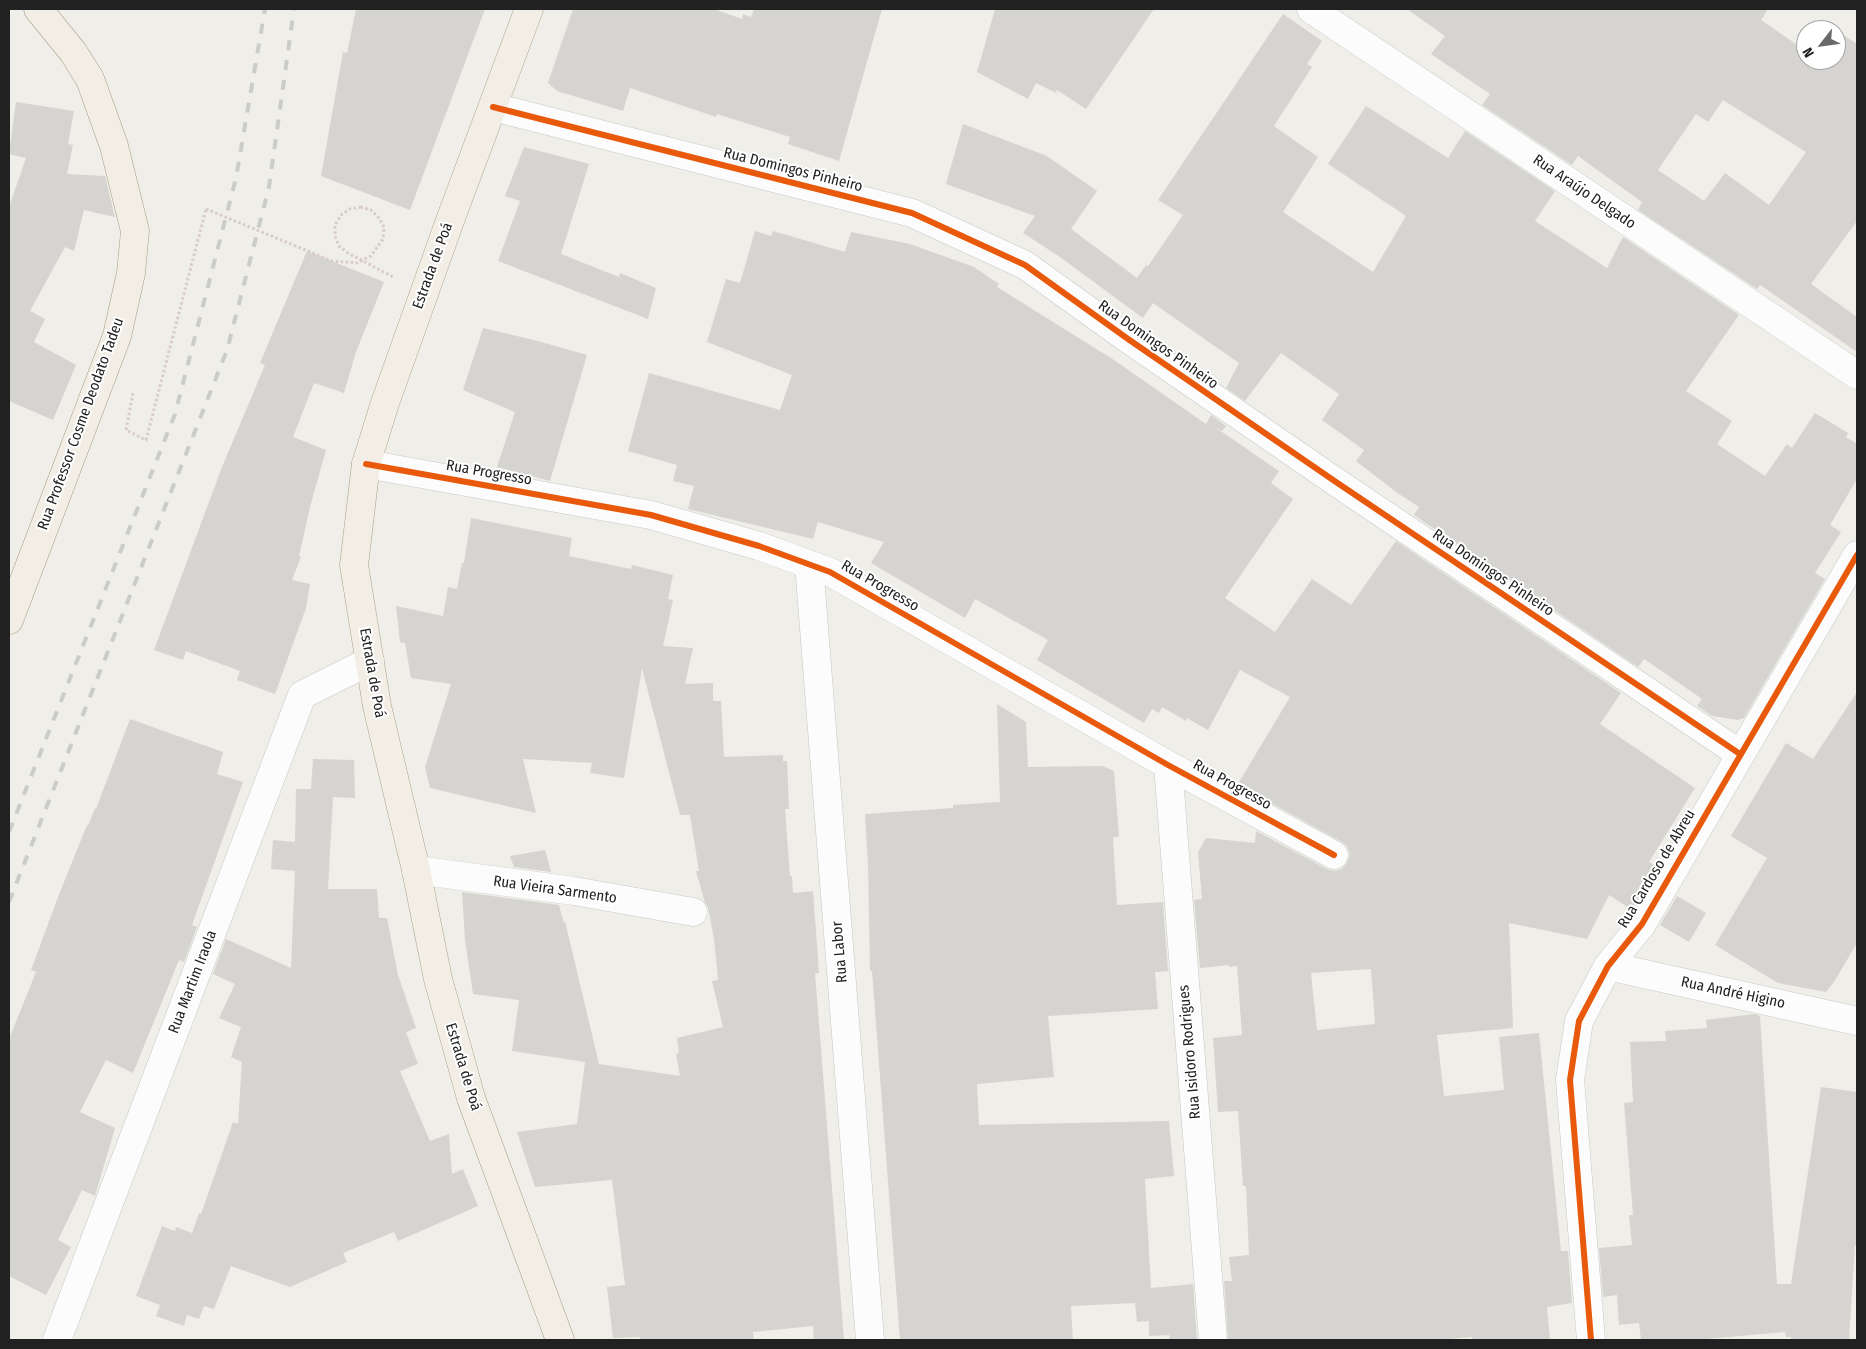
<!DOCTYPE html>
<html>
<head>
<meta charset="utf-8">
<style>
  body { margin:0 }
  #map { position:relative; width:1866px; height:1349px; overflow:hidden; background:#efeee9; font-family:"Fira Sans Condensed",sans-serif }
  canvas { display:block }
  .frame { position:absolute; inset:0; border:10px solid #212121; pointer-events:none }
  .north { position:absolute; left:1796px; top:20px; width:50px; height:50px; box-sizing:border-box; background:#fff; border:1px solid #a6a6a6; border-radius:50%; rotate:240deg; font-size:14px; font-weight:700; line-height:20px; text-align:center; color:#212121 }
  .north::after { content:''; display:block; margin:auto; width:18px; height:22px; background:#696967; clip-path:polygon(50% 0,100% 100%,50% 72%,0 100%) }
</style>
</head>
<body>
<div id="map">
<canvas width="1866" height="1349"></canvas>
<div class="frame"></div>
<div class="north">N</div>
</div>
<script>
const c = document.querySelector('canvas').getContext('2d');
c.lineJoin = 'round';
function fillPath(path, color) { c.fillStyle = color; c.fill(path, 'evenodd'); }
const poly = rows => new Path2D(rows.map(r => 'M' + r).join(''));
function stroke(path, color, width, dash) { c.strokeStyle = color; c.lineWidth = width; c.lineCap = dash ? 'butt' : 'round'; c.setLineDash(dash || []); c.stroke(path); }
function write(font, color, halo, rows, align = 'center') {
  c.font = font + ' "Fira Sans Condensed",sans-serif'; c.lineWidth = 4; c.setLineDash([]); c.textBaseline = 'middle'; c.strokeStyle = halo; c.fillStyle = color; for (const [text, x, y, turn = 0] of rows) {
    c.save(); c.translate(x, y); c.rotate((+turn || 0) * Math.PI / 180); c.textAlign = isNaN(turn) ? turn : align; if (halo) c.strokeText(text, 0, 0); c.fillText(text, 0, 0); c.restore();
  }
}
const building = poly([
  [356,9,485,9,410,210,321,176,343,52,347,53],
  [573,9,714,9,742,19,743,14,751,17,754,9,882,9,839,161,788,144,790,137,717,114,716,117,630,88,623,111,557,91,548,83],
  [995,9,1154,9,1086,109,1057,90,1056,93,1036,83,1028,99,977,72],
  [1407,9,1768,9,1761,20,1806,51,1806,60,1836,60,1836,30,1832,30,1833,28,1857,44,1857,221,1811,284,1857,317,1857,352,1760,285,1757,289,1638,210,1642,202,1578,156,1572,165,1482,105,1490,94,1431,54,1445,36],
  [1723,100,1806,152,1769,205,1725,173,1704,201,1658,170,1696,114,1708,122],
  [1283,14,1322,41,1307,64,1312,67,1274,126,1318,157,1283,212,1373,272,1406,216,1328,164,1366,106,1448,158,1465,131,1555,191,1535,221,1607,268,1623,237,1739,315,1686,391,1732,421,1717,444,1765,476,1787,444,1792,448,1815,413,1848,433,1846,437,1857,444,1857,479,1830,525,1841,532,1815,573,1825,579,1744,718,1738,720,1712,716,1697,706,1702,699,1669,676,1644,659,1638,667,1414,515,1419,507,1396,492,1356,461,1364,450,1322,420,1339,394,1281,353,1245,401,1226,388,1239,363,1153,303,1143,318,1057,255,1023,233,1035,216,946,184,963,124,1047,156,1097,191,1071,229,1137,278,1146,265,1148,266,1183,215,1158,200],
  [16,102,74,111,68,144,73,145,67,174,105,176,115,217,84,210,74,251,65,247,30,311,45,319,34,342,76,365,53,420,9,401,9,207,26,158,9,154],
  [524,147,589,164,561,254,619,277,620,273,656,288,648,319,498,261,520,201,505,196],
  [755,231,771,236,773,231,845,252,851,232,910,244,974,267,999,284,997,287,1114,360,1206,424,1211,415,1226,426,1222,431,1209,423,1279,471,1271,483,1293,499,1225,598,1275,632,1312,579,1351,605,1396,541,1621,693,1600,724,1695,788,1649,862,1656,866,1633,908,1630,906,1629,908,1609,895,1587,939,1509,923,1513,1028,1437,1035,1444,1096,1504,1090,1499,1037,1539,1033,1561,1251,1568,1251,1572,1303,1547,1307,1550,1340,1472,1340,1472,1337,1437,1340,1228,1340,1224,1281,1232,1281,1229,1257,1249,1255,1246,1186,1243,1186,1238,1111,1218,1112,1213,1038,1242,1035,1237,966,1229,967,1229,965,1200,968,1194,900,1202,899,1198,852,1206,838,1255,843,1256,831,1327,869,1335,871,1342,869,1347,863,1350,854,1347,846,1342,842,1260,797,1260,794,1239,782,1290,697,1240,670,1208,730,1187,718,1186,721,1162,707,1159,713,1152,709,1144,723,1037,660,1048,640,975,599,965,618,871,563,884,542,818,522,813,539,688,509,694,486,673,481,677,465,628,451,649,373,780,410,792,375,707,342,726,279,740,283],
  [1371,969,1375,1024,1317,1030,1311,973],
  [307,251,384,282,356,352,344,393,314,383,293,437,326,450,311,503,299,556,301,557,292,580,310,584,306,608,275,694,237,680,240,671,186,651,183,660,154,650,222,467,265,365,260,363],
  [483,328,538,341,587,355,550,481,497,467,515,412,463,390],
  [471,518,572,538,569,556,631,569,632,565,673,575,668,599,673,600,663,646,693,648,685,684,713,683,713,701,721,701,724,757,783,755,783,761,787,761,789,809,785,809,790,876,792,876,793,893,813,891,819,973,815,973,844,1340,814,1340,813,1326,753,1332,754,1340,640,1340,640,1337,613,1338,607,1287,625,1285,612,1180,535,1187,517,1132,577,1124,585,1062,680,1076,676,1054,679,1053,677,1038,723,1027,712,981,718,980,714,939,708,907,705,903,696,871,699,871,690,815,680,815,642,668,624,778,590,773,592,763,523,759,536,813,430,788,425,767,451,684,411,678,405,643,400,642,396,606,443,616,448,587,457,589,462,563,464,563],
  [1857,692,1857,943,1834,982,1826,992,1778,983,1715,945,1767,858,1731,836,1786,743,1813,759],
  [997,704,1026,722,1028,767,1102,766,1114,771,1119,837,1113,837,1117,905,1163,902,1168,971,1155,972,1158,1009,1048,1016,1054,1077,977,1084,979,1125,1169,1121,1174,1176,1145,1179,1151,1288,1193,1284,1197,1340,1170,1340,1169,1335,1149,1336,1149,1321,1137,1322,1135,1303,1071,1306,1073,1340,900,1340,872,971,870,971,868,864,865,814,953,808,953,805,1000,802],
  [130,719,223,752,217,774,243,782,192,925,197,927,184,962,179,960,133,1073,106,1060,80,1112,115,1128,95,1196,82,1190,58,1240,71,1247,46,1295,9,1276,9,1039,36,972,31,970,58,897,87,825,88,826,95,808,96,809],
  [313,759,354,760,355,798,333,797,328,889,377,889,379,918,387,918,398,975,416,1028,406,1032,418,1064,400,1071,430,1141,449,1134,452,1174,463,1169,478,1206,398,1241,394,1232,343,1253,347,1262,290,1287,231,1266,214,1309,204,1306,199,1319,187,1315,184,1326,156,1316,160,1305,136,1296,162,1226,175,1231,176,1227,192,1233,199,1213,201,1214,233,1122,238,1124,242,1062,231,1057,241,1027,219,1018,235,984,213,974,226,939,291,968,295,871,271,869,273,840,295,842,296,789,311,789],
  [545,850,551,872,514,867,510,856],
  [462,892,559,905,564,924,565,921,599,1064,512,1051,519,1000,473,994,465,940],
  [1677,896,1706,913,1689,942,1660,925],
  [1755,1014,1760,1016,1777,1284,1791,1284,1821,1087,1857,1092,1857,1246,1855,1245,1849,1340,1792,1340,1791,1337,1786,1337,1785,1332,1706,1339,1706,1340,1641,1340,1639,1323,1619,1325,1617,1295,1603,1297,1599,1248,1632,1245,1629,1215,1633,1215,1624,1103,1633,1102,1630,1042,1666,1041,1665,1031,1707,1028,1706,1020]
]);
const path = poly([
  [361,207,350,209,341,215,335,225,335,236,339,246,348,253,395,278],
  [133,393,126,430,146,440,206,209]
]);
const minor = poly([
  [1311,9,1857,375],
  [493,107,912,213,1025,265,1128,339,1336,482,1740,754],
  [366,464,651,515,759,546,830,572,1168,765,1334,855],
  [809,564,870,1340],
  [1168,765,1213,1340],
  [416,870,574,891,693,912],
  [1608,966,1857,1021],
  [57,1340,302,695,370,661],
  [1591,1340,1570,1080,1579,1021,1608,966,1642,924,1857,555]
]);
const major = poly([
  [529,9,452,215,385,403,366,464,354,565,377,706,416,870,438,979,471,1098,560,1340],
  [9,620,117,336,131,273,135,231,114,146,90,79,73,52,38,9]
]);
const rail = poly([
  [9,832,175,414,236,178,265,9],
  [9,902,227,350,269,187,294,9]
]);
const pathBridge = poly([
  [206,209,332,261,357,263,371,256,383,239,384,227,379,218,371,210,361,207]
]);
const cycleway = poly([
  [493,107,912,213,1025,265,1128,339,1336,482,1740,754],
  [366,464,651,515,759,546,830,572,1168,765,1334,855],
  [1591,1340,1570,1080,1579,1021,1608,966,1642,924,1857,555]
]);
const streetNames = [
  ["Rua Domingos Pinheiro",793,170,14],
  ["Rua Araújo Delgado",1584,192,34],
  ["Estrada de Poá",433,266,-70],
  ["Rua Domingos Pinheiro",1158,345,35],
  ["Rua Professor Cosme Deodato Tadeu",81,424,-70],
  ["Rua Progresso",489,473,10],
  ["Rua Domingos Pinheiro",1493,573,34],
  ["Rua Progresso",880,586,30],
  ["Estrada de Poá",372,673,80],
  ["Rua Progresso",1232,785,29],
  ["Rua Cardoso de Abreu",1657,869,-59],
  ["Rua Vieira Sarmento",555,890,8],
  ["Rua Labor",840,952,-95],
  ["Rua Martim Iraola",193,982,-69],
  ["Rua André Higino",1733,993,12],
  ["Rua Isidoro Rodrigues",1190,1052,-95],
  ["Estrada de Poá",463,1067,73]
];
fillPath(building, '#d6d4d0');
stroke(minor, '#c8c8c5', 29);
stroke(major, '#a69f85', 29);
stroke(path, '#d8cbc8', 3, [2.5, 2.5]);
stroke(minor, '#fdfcfc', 28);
stroke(major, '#f2eee6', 28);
stroke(rail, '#cbcbca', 4, [10, 10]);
stroke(pathBridge, '#d8cbc8', 3, [2.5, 2.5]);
stroke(cycleway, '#e8590c', 6);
write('15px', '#212121', '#fff', streetNames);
</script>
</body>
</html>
